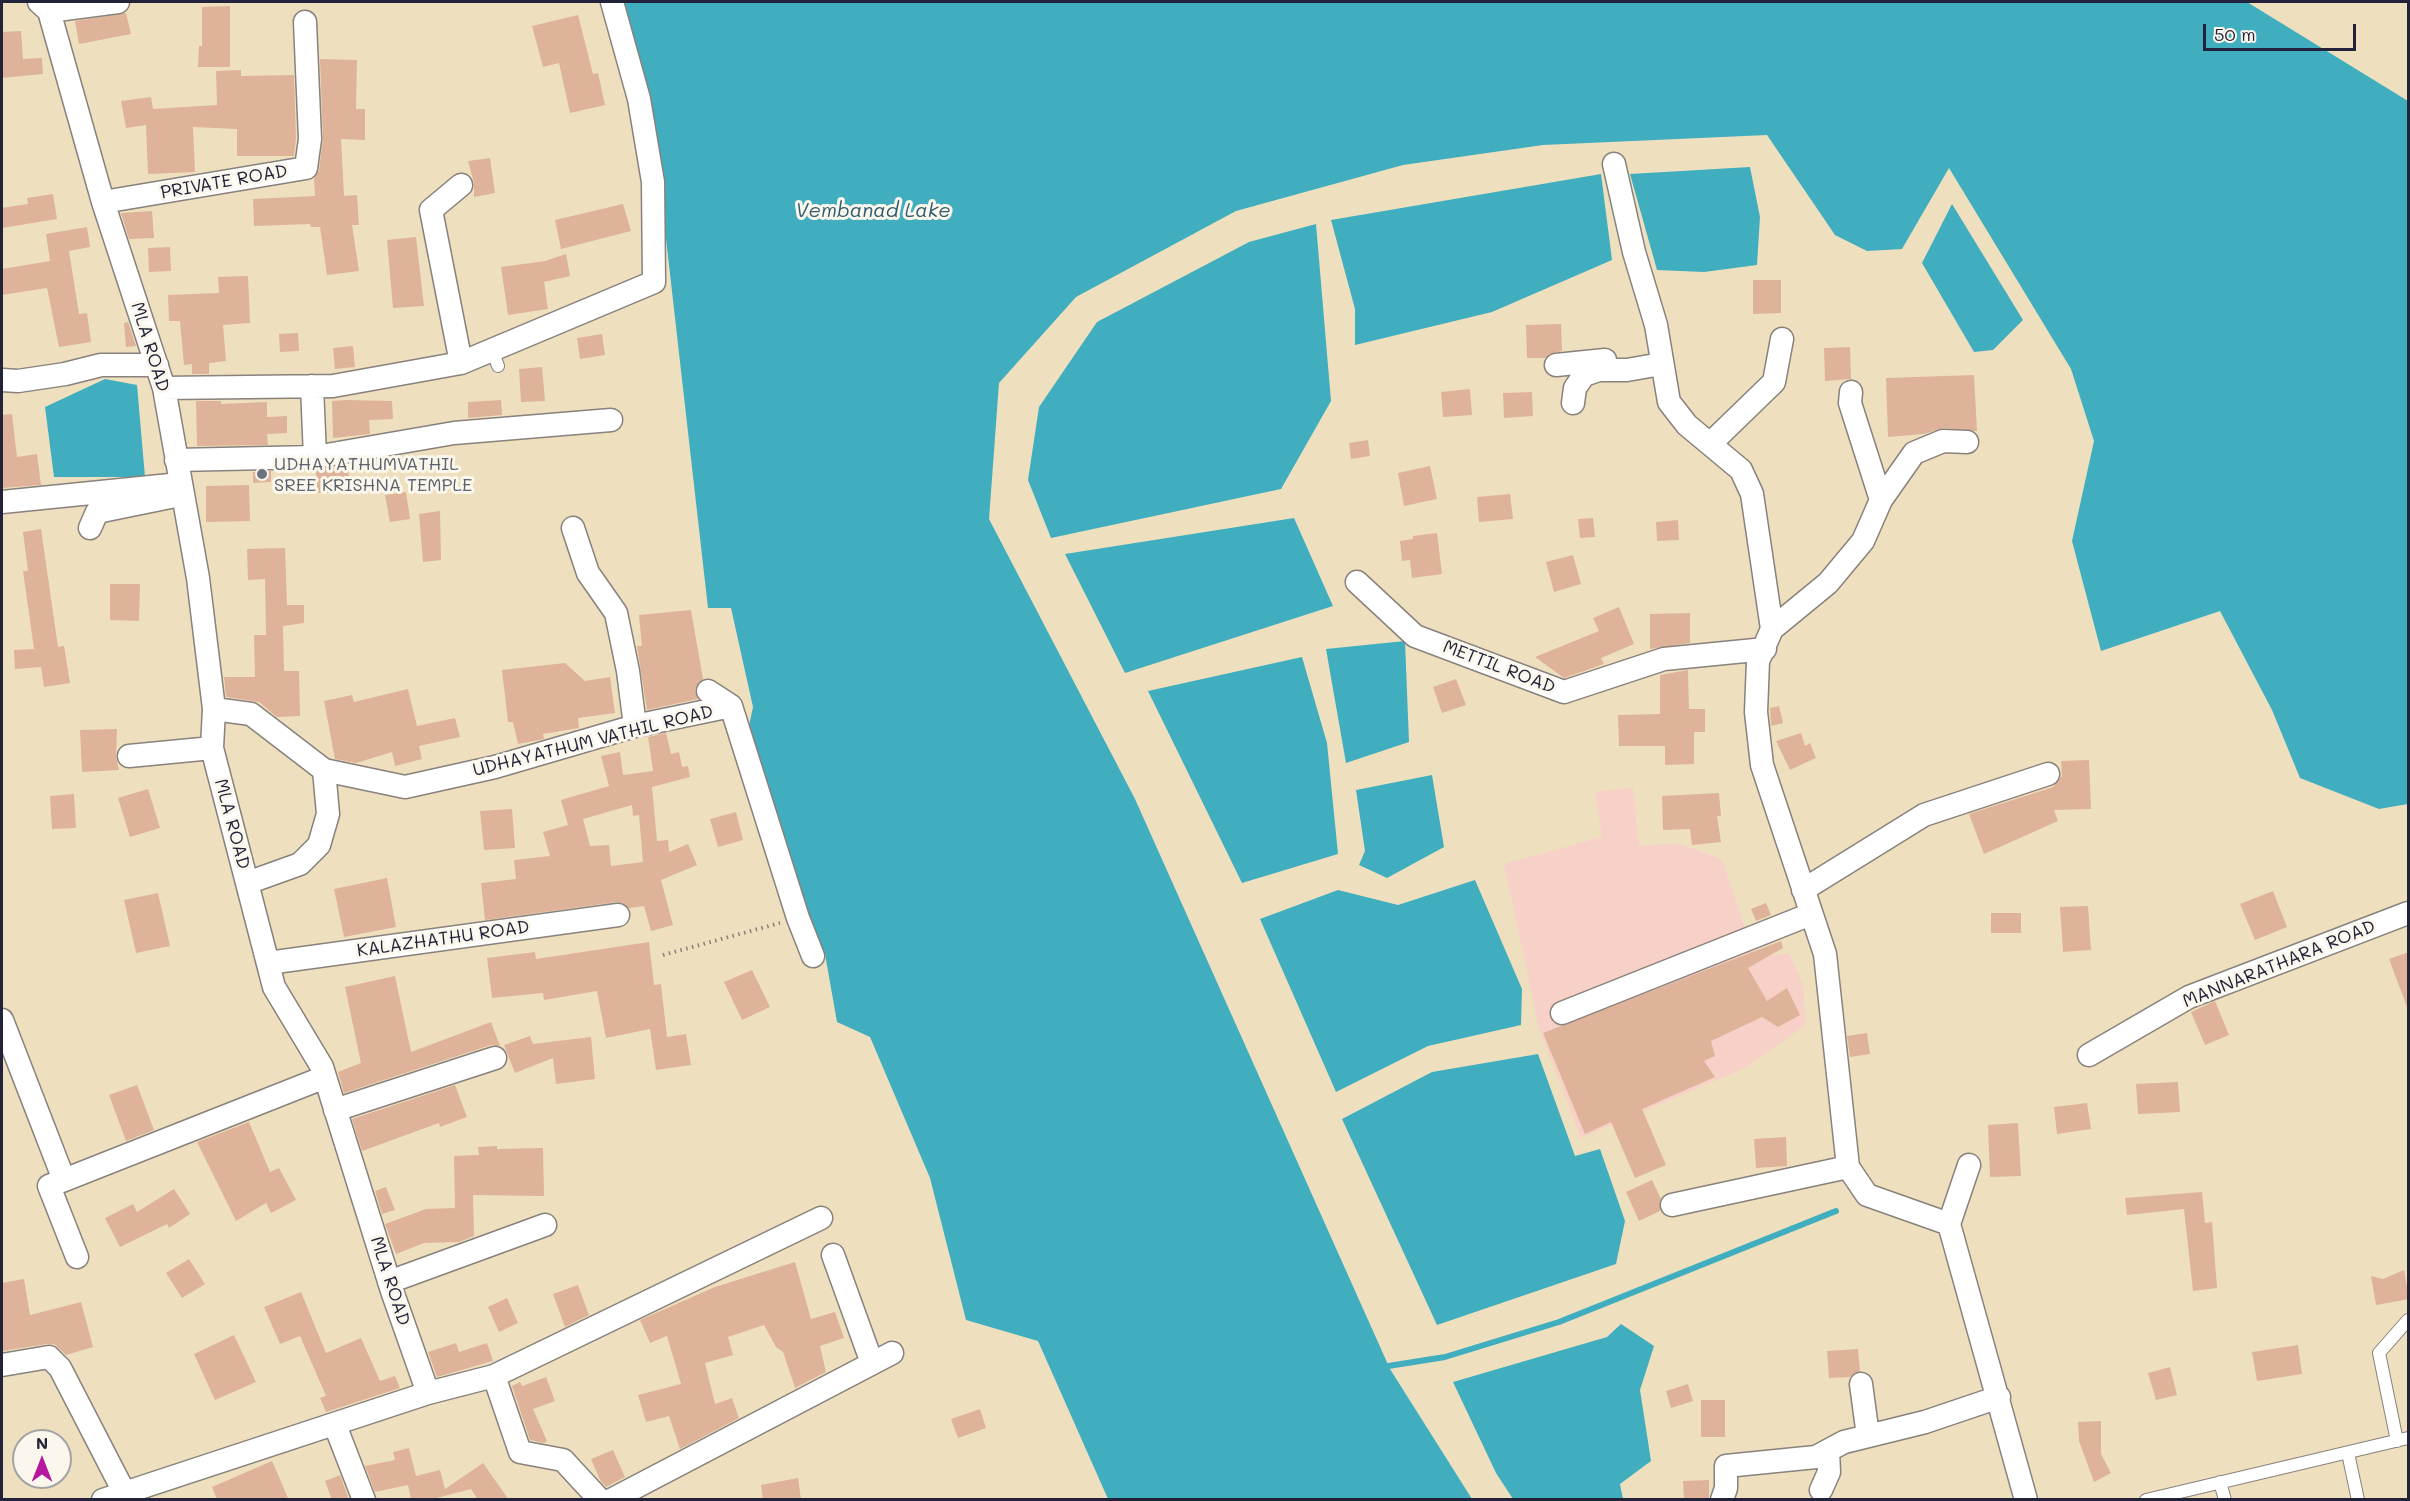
<!DOCTYPE html>
<html>
<head>
<meta charset="utf-8">
<style>
  body { margin:0 }
  #map { position:relative; width:2410px; height:1501px; overflow:hidden; background:#eee0be; font-family:Mali,sans-serif }
  canvas { display:block }
  .frame { position:absolute; inset:0; border:3px solid #22223b; pointer-events:none }
  .north { position:absolute; left:12px; top:1429px; width:60px; height:60px; box-sizing:border-box; background:#fbf7ec; border:2px solid #a4a2a5; border-radius:50%; rotate:0deg; font-size:16px; font-weight:700; line-height:24px; text-align:center; color:#22223b }
  .north::after { content:''; display:block; margin:auto; width:21px; height:27px; background:#b5179e; clip-path:polygon(50% 0,100% 100%,50% 72%,0 100%) }
  .scale { position:absolute; left:2203px; top:24px; width:153px; height:27px; box-sizing:border-box; border:3px solid #22223b; border-top:0; padding-left:8px; font-size:18px; line-height:21px; white-space:nowrap; color:#22223b; -webkit-text-stroke:4px #fbf7ec; paint-order:stroke }
</style>
</head>
<body>
<div id="map">
<canvas width="2410" height="1501"></canvas>
<div class="frame"></div>
<div class="north">N</div>
<div class="scale">50 m</div>
</div>
<script>
const c = document.querySelector('canvas').getContext('2d');
c.lineJoin = 'round';
function fillPath(path, color) { c.fillStyle = color; c.fill(path, 'evenodd'); }
const poly = rows => new Path2D(rows.map(r => 'M' + r).join(''));
function stroke(path, color, width, dash) { c.strokeStyle = color; c.lineWidth = width; c.lineCap = dash ? 'butt' : 'round'; c.setLineDash(dash || []); c.stroke(path); }
function write(font, color, halo, rows, align = 'center') {
  c.font = font + ' Mali,sans-serif'; c.lineWidth = 6; c.setLineDash([]); c.textBaseline = 'middle'; c.strokeStyle = halo; c.fillStyle = color; for (const [text, x, y, turn = 0] of rows) {
    c.save(); c.translate(x, y); c.rotate((+turn || 0) * Math.PI / 180); c.textAlign = isNaN(turn) ? turn : align; if (halo) c.strokeText(text, 0, 0); c.fillText(text, 0, 0); c.restore();
  }
}
const built = poly([
  [1633,787,1639,846,1677,843,1722,859,1755,958,1789,953,1803,984,1806,1025,1743,1069,1581,1138,1539,1029,1504,864,1602,837,1595,792]
]);
const water = poly([
  [623,2,2247,2,2408,101,2408,804,2379,809,2300,778,2272,710,2220,611,2101,651,2072,541,2094,441,2071,369,1949,168,1902,249,1867,251,1835,235,1767,135,1543,145,1403,165,1236,211,1076,297,999,383,989,519,1135,799,1390,1369,1472,1499,1108,1499,1038,1341,966,1320,930,1178,870,1037,837,1022,825,954,799,945,787,894,791,858,746,740,753,707,731,608,708,608,650,98],
  [1750,167,1760,217,1757,265,1704,272,1657,270,1630,174],
  [1601,174,1612,260,1492,312,1355,345,1355,309,1331,220],
  [1952,204,2023,320,1993,350,1974,352,1922,263],
  [1316,224,1331,401,1281,489,1051,538,1028,480,1039,407,1097,322,1249,242],
  [105,379,137,385,145,477,54,477,45,407],
  [1294,518,1333,606,1125,673,1065,554],
  [1405,641,1409,742,1346,763,1326,649],
  [1302,657,1327,743,1338,854,1242,883,1148,691],
  [1432,775,1444,847,1387,878,1359,865,1365,851,1356,790],
  [1475,880,1522,989,1521,1025,1428,1046,1336,1092,1260,919,1338,890,1398,905],
  [1538,1054,1575,1156,1600,1149,1625,1221,1616,1264,1437,1325,1342,1119,1432,1072],
  [1621,1324,1654,1346,1640,1390,1651,1461,1620,1484,1623,1499,1513,1499,1496,1473,1453,1382,1607,1337]
]);
const stream = poly([
  [1382,1367,1445,1357,1559,1322,1836,1211]
]);
const building = poly([
  [230,6,230,67,198,67,199,46,202,46,202,7],
  [126,13,131,34,79,44,75,21],
  [578,15,593,74,598,73,605,105,570,113,559,63,543,67,532,26],
  [21,31,23,59,42,58,43,74,2,78,2,32],
  [320,59,357,60,356,109,365,109,365,140,341,139,344,196,357,195,359,225,352,225,359,271,327,275,320,227,311,227,310,224,254,226,253,199,315,196,314,178,319,170,323,139],
  [241,70,241,76,294,75,296,138,294,156,237,156,237,129,193,127,195,172,148,174,146,125,126,128,121,101,151,97,153,109,217,105,216,71],
  [490,158,495,193,474,197,474,183,468,161],
  [53,194,57,219,2,228,2,208,28,204,27,198],
  [623,204,631,231,561,249,555,220],
  [152,211,154,238,129,239,121,213],
  [87,227,90,247,69,251,79,314,87,313,91,342,59,347,47,288,2,295,2,269,50,261,46,234],
  [416,237,424,306,393,308,387,240],
  [170,247,171,271,149,272,148,248],
  [566,254,570,276,544,282,548,309,508,315,501,267,545,261],
  [248,276,250,323,223,325,226,361,209,363,209,374,192,374,192,364,184,365,180,321,169,321,168,295,219,293,218,277],
  [1753,280,1781,280,1781,313,1753,314],
  [128,322,136,346,126,347,124,323],
  [1561,324,1562,351,1549,354,1545,358,1527,358,1526,325],
  [298,333,299,351,280,352,279,334],
  [602,334,605,355,580,359,577,338],
  [353,346,355,367,335,369,333,348],
  [1850,347,1851,379,1825,381,1824,348],
  [542,367,545,401,521,402,519,369],
  [1974,375,1977,431,1943,428,1924,434,1888,437,1886,378],
  [1470,389,1472,415,1443,417,1441,392],
  [1532,392,1533,416,1504,418,1503,393],
  [347,400,392,401,393,419,369,420,370,434,333,438,332,401],
  [501,400,502,415,468,418,468,402],
  [196,401,221,401,221,404,267,402,267,417,287,416,287,433,267,434,268,445,197,446],
  [12,414,17,457,37,454,41,485,2,488,2,415],
  [1368,440,1370,456,1351,459,1349,443],
  [348,465,350,492,317,493,316,470],
  [1430,466,1437,499,1404,506,1398,473],
  [271,471,271,482,253,483,253,472],
  [249,485,250,521,206,522,206,486],
  [406,492,410,519,390,522,385,495],
  [1510,494,1513,519,1479,522,1477,497],
  [440,511,441,560,423,562,419,514],
  [1593,518,1595,537,1580,538,1578,519],
  [1678,520,1679,540,1657,541,1656,522],
  [41,529,58,647,64,646,70,683,44,687,41,667,15,669,14,650,34,649,23,571,28,571,23,532],
  [1437,533,1442,574,1412,578,1410,560,1402,561,1400,541,1413,539,1413,536],
  [285,548,287,605,304,605,304,623,283,626,284,671,299,671,300,716,277,717,259,702,226,697,224,677,255,677,254,635,266,635,265,579,248,580,247,549],
  [1573,555,1581,584,1554,592,1546,562],
  [110,584,140,584,139,621,110,620],
  [1619,607,1634,644,1601,658,1604,664,1564,678,1535,657,1599,631,1593,618],
  [691,610,703,679,695,690,698,699,647,710,637,646,642,646,639,615],
  [1690,613,1690,643,1650,649,1650,614],
  [565,663,585,681,610,677,615,713,578,718,579,728,543,734,544,739,518,744,513,722,508,722,502,670],
  [1688,670,1689,709,1705,709,1705,732,1694,732,1694,764,1665,765,1665,746,1619,746,1618,715,1660,714,1660,675],
  [1456,679,1466,705,1442,713,1433,687],
  [408,689,417,726,455,718,460,737,419,746,422,759,395,766,392,752,356,763,335,759,324,701,352,695,354,702],
  [1779,706,1783,723,1771,726,1770,708],
  [117,729,116,757,119,770,82,772,80,730],
  [666,733,671,754,679,752,682,767,688,766,690,777,652,787,657,841,668,840,669,852,688,844,697,865,661,880,673,925,651,931,644,906,629,908,617,902,485,920,481,883,516,879,514,860,550,856,543,832,568,825,561,800,609,786,601,756,620,752,623,775,653,771,648,737],
  [632,805,633,816,639,815,643,862,611,866,609,845,590,846,583,819],
  [1801,733,1805,746,1810,743,1816,758,1790,770,1776,741],
  [2089,760,2091,809,2054,810,2058,821,1984,854,1969,814,2053,787,2062,776,2061,761],
  [148,789,160,828,130,837,118,798],
  [1719,793,1721,816,1717,816,1721,842,1692,845,1690,829,1663,830,1662,796],
  [74,794,76,828,52,829,50,796],
  [512,809,515,848,484,850,480,811],
  [736,812,743,840,718,847,710,819],
  [387,878,396,927,344,937,334,889],
  [2273,891,2287,927,2255,940,2240,904],
  [158,893,170,946,136,953,124,900],
  [1766,903,1771,915,1756,921,1751,909],
  [2088,906,2091,950,2063,952,2060,907],
  [1991,913,2021,913,2021,933,1991,933],
  [1781,941,1783,948,1748,968,1767,1001,1787,988,1800,1015,1778,1027,1762,1017,1711,1041,1715,1056,1704,1061,1715,1077,1642,1109,1666,1165,1635,1178,1611,1122,1585,1134,1543,1033],
  [649,942,654,985,661,984,667,1037,686,1034,691,1065,656,1070,650,1029,606,1038,597,991,544,1000,543,993,492,998,487,958,535,952,536,959],
  [2409,952,2409,1007,2407,1007,2389,959],
  [752,970,770,1007,742,1020,724,982],
  [395,976,411,1052,491,1022,500,1046,491,1045,344,1093,338,1072,361,1063,345,987],
  [2215,1001,2229,1035,2205,1045,2191,1012],
  [1867,1033,1870,1054,1850,1057,1847,1036],
  [530,1036,533,1044,591,1037,595,1079,556,1084,553,1058,515,1073,504,1045],
  [2178,1082,2180,1112,2138,1114,2136,1084],
  [137,1085,154,1130,126,1141,109,1095],
  [455,1085,467,1117,440,1127,439,1123,362,1151,352,1119],
  [2087,1103,2091,1129,2057,1134,2054,1107],
  [249,1122,270,1172,279,1168,296,1200,271,1213,266,1203,236,1221,197,1142],
  [2018,1123,2021,1176,1990,1177,1988,1125],
  [1786,1137,1787,1166,1756,1168,1754,1139],
  [497,1146,497,1149,543,1148,544,1196,473,1195,474,1236,459,1242,424,1243,396,1254,385,1224,426,1209,455,1208,454,1156,479,1155,478,1147],
  [1652,1180,1661,1199,1660,1211,1639,1221,1626,1192],
  [386,1187,395,1210,382,1214,375,1191],
  [174,1189,190,1214,169,1228,167,1224,120,1247,105,1218,133,1204,137,1212],
  [2202,1192,2205,1223,2212,1222,2217,1288,2193,1291,2184,1209,2127,1215,2125,1198],
  [189,1259,205,1284,182,1298,166,1273],
  [795,1262,811,1319,835,1312,844,1338,820,1346,826,1372,795,1388,783,1352,776,1347,764,1325,728,1337,733,1355,705,1363,715,1404,732,1398,739,1418,680,1449,669,1416,646,1422,638,1395,681,1384,667,1336,650,1343,640,1320,715,1287],
  [2404,1270,2409,1299,2376,1305,2371,1276,2383,1279],
  [24,1279,30,1315,81,1302,93,1347,66,1355,54,1344,47,1344,2,1351,2,1283],
  [578,1285,589,1315,565,1327,553,1294],
  [301,1292,326,1353,361,1338,380,1381,395,1376,400,1388,326,1412,320,1398,326,1396,300,1336,280,1344,264,1307],
  [507,1298,518,1323,499,1332,488,1307],
  [234,1335,256,1382,215,1400,194,1354],
  [456,1343,459,1352,487,1343,493,1361,437,1377,428,1352],
  [2298,1345,2302,1374,2257,1381,2252,1352],
  [1858,1349,1860,1371,1850,1377,1829,1378,1827,1351],
  [2170,1367,2177,1395,2156,1400,2148,1373],
  [546,1377,555,1401,533,1409,547,1441,544,1443,530,1440,512,1386,520,1382,522,1386],
  [1688,1384,1693,1401,1671,1408,1666,1391],
  [1701,1400,1725,1400,1725,1437,1701,1437],
  [980,1409,986,1428,958,1438,951,1419],
  [2101,1421,2101,1454,2111,1473,2094,1482,2079,1441,2078,1422],
  [409,1448,416,1476,440,1470,445,1489,483,1463,509,1500,478,1500,471,1489,429,1500,411,1500,408,1485,375,1492,365,1466,395,1460,393,1452],
  [613,1450,625,1477,606,1487,600,1480,591,1459],
  [272,1461,289,1500,217,1500,212,1487],
  [340,1475,349,1500,332,1500,325,1481],
  [798,1478,801,1500,763,1500,761,1485],
  [1709,1480,1709,1500,1684,1500,1683,1481]
]);
const path = poly([
  [663,955,780,923]
]);
const service = poly([
  [492,350,498,366],
  [2397,1441,2379,1353,2408,1320],
  [2348,1453,2358,1500],
  [2220,1482,2225,1500],
  [2146,1500,2408,1438]
]);
const minor = poly([
  [39,2,49,11,103,202,164,388,198,578,214,709,212,748,274,987,322,1067,392,1291,428,1393],
  [49,11,118,2],
  [1614,164,1634,252,1656,325,1669,402,1687,425,1741,470,1752,494,1772,629,1758,661,1756,712,1762,765,1825,954,1848,1167,1867,1195,1949,1224,2026,1500],
  [461,185,431,210,461,363],
  [103,202,306,168,310,139,305,22],
  [1556,365,1605,360],
  [2,380,18,381,65,374,101,365,157,365],
  [312,386,315,457],
  [164,388,333,386,461,363,654,282,653,182,639,99,612,2],
  [1573,403,1575,388,1584,375,1599,370,1627,370,1661,364],
  [1711,443,1774,382,1782,339],
  [176,460,315,457,454,433,611,420],
  [1881,500,1914,453,1943,441,1967,442],
  [2,502,180,484],
  [90,528,97,512,180,495],
  [573,528,588,573,616,613,628,671,635,726],
  [1357,582,1415,636,1564,692,1664,659,1765,649],
  [1772,629,1828,583,1863,541,1881,500,1850,403,1851,392],
  [708,691,731,706],
  [731,706,798,918,813,956],
  [214,709,251,714,324,770,405,787,495,767,635,726,731,706],
  [129,756,212,748],
  [247,883,300,864,319,845,328,814,324,770],
  [1803,890,1924,815,2048,774],
  [268,963,618,915],
  [1562,1013,1811,914],
  [2,1020,64,1180],
  [2089,1055,2189,997,2408,913],
  [335,1110,495,1058],
  [1672,1205,1848,1167],
  [1949,1224,1969,1165],
  [833,1255,872,1363],
  [77,1257,49,1186,325,1077],
  [389,1282,545,1225],
  [2,1365,49,1357,60,1368,124,1492],
  [494,1376,821,1218],
  [1861,1384,1868,1436],
  [335,1425,364,1500],
  [1821,1490,1829,1472,1828,1451],
  [103,1500,428,1393,494,1376,520,1452,563,1460,600,1500],
  [611,1500,892,1353],
  [1722,1500,1726,1488,1726,1466,1816,1457,1844,1442,1925,1422,1999,1397]
]);
const markers = [
  [262,474,6,"#6b7280"]
];
const streetNames = [
  ["PRIVATE ROAD",224,182,-10],
  ["MLA ROAD",150,347,73],
  ["METTIL ROAD",1499,667,21],
  ["UDHAYATHUM VATHIL ROAD",593,741,-14],
  ["MLA ROAD",232,824,75],
  ["KALAZHATHU ROAD",443,939,-8],
  ["MANNARATHARA ROAD",2279,964,-22],
  ["MLA ROAD",390,1281,72]
];
const worshipNames = [
  ["UDHAYATHUMVATHIL",274,464],
  ["SREE KRISHNA TEMPLE",274,485]
];
const waterNames = [
  ["Vembanad Lake",873,211]
];
fillPath(built, '#f7d1c7');
fillPath(water, '#40aebe');
stroke(stream, '#40aebe', 6);
fillPath(building, '#deb39a');
stroke(service, '#88817c', 14);
stroke(minor, '#88817c', 25);
stroke(path, '#88817c', 4, [1.5, 4.5]);
stroke(service, '#fff', 12);
stroke(minor, '#fff', 22);
for (const [x, y, r, color] of markers) { const dot = new Path2D(); dot.arc(x, y, r, 0, 2 * Math.PI); c.fillStyle = color; c.fill(dot); stroke(dot, '#fbf7ec', 2); }
write('18px', '#22223b', '#fbf7ec', streetNames);
write('18px', '#5b616d', '#fbf7ec', worshipNames, 'left');
write('italic 20px', '#2e5a6f', '#fbf7ec', waterNames);
</script>
</body>
</html>
